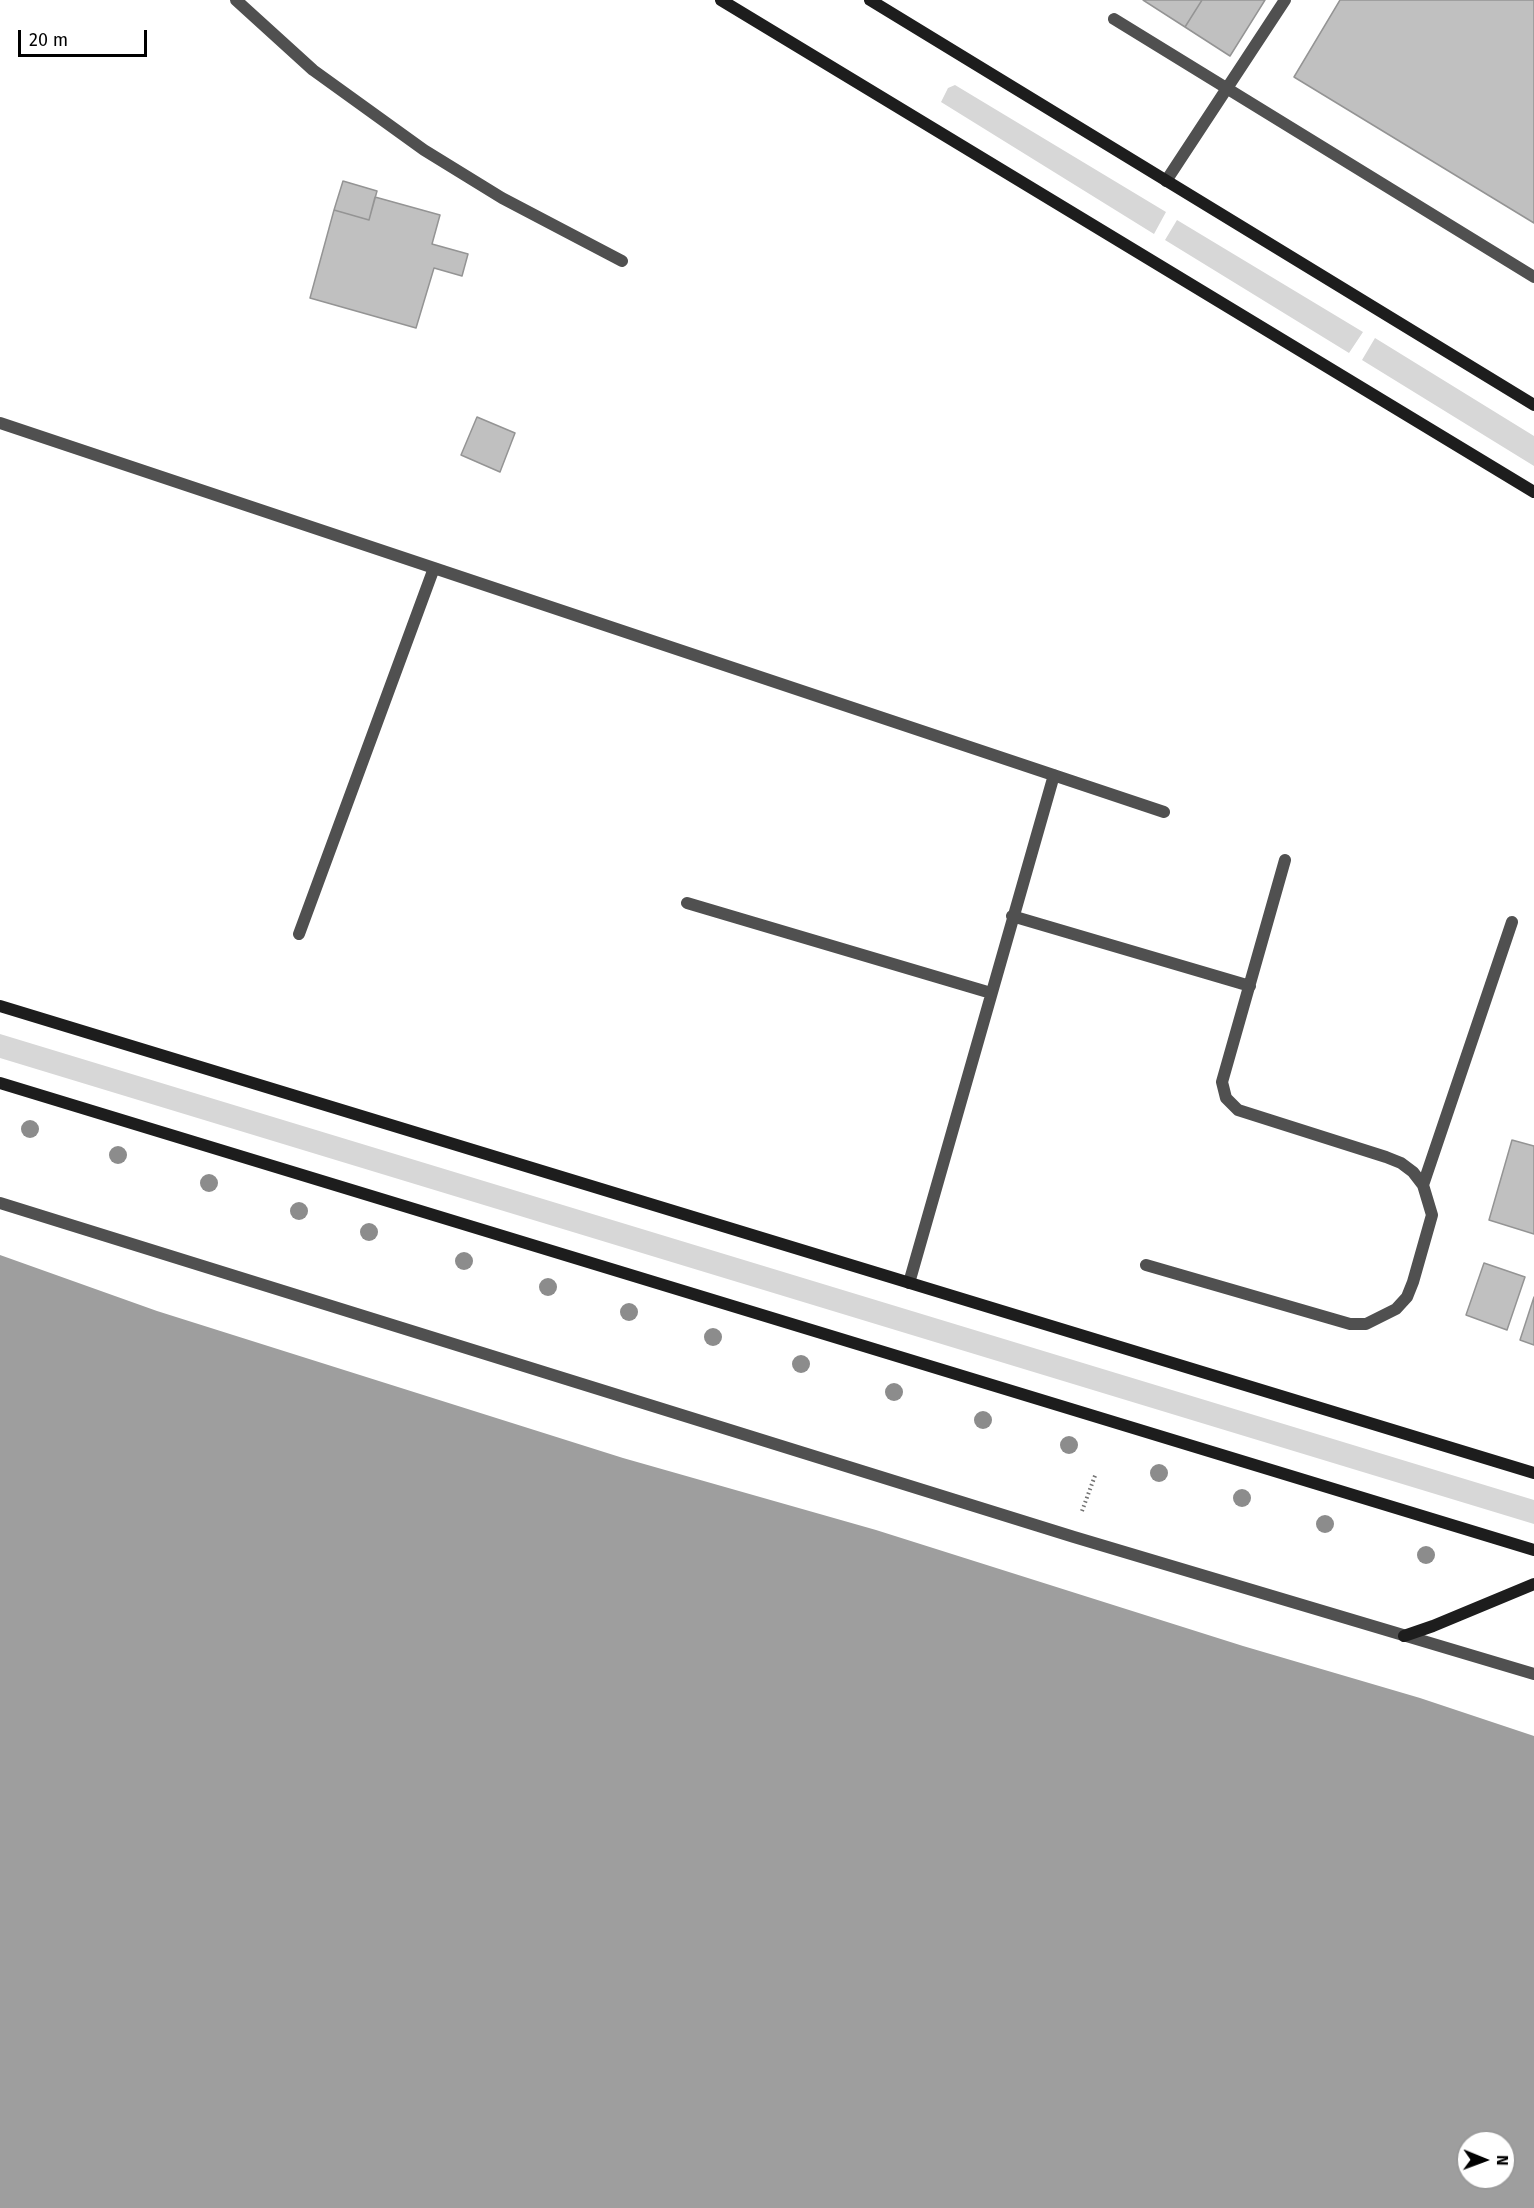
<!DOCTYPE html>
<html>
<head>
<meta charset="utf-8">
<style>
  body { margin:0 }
  #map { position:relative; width:1534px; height:2208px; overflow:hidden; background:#fff; font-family:"Fira Sans",sans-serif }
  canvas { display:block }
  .north { position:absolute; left:1456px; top:2130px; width:60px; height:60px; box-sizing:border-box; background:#fff; border:2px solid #999; border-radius:50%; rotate:91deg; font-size:16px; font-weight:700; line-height:24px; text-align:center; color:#000 }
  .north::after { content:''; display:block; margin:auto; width:21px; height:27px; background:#000; clip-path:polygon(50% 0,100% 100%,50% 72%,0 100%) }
  .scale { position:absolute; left:18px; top:30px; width:129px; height:27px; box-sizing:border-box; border:3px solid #000; border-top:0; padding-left:8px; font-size:18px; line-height:21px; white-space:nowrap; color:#000; -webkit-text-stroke:4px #fff; paint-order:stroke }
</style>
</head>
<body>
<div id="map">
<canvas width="1534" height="2208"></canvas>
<div class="north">N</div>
<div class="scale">20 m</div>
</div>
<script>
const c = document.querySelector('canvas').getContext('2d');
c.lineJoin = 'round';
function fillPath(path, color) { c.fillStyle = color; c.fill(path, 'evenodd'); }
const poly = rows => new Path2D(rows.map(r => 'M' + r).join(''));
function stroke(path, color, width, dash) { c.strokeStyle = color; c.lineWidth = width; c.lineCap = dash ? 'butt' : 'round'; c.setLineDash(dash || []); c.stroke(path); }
const green = poly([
  [955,85,1166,212,1154,234,941,102,948,88],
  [1177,220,1363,332,1349,353,1165,240],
  [1375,338,1534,436,1534,466,1362,360],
  [0,1034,1534,1500,1534,1524,0,1058]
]);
const water = poly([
  [0,1255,157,1311,623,1458,876,1530,1243,1646,1420,1698,1534,1736,1534,2208,0,2208],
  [1468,2142,1504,2142,1504,2178,1468,2178]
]);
const building = poly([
  [1143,0,1202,0,1185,27,1143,0],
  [1202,0,1265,0,1230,56,1185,27,1202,0],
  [1340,0,1534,0,1534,223,1294,77,1340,0],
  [343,181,377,191,369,220,334,210,343,181],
  [375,197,440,215,432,244,468,254,462,276,434,268,416,328,310,298,334,210,369,220,375,197],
  [477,417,515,433,500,472,461,455,477,417],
  [1512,1140,1534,1146,1534,1234,1489,1220,1512,1140],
  [1484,1263,1525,1277,1507,1330,1466,1315,1484,1263],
  [1534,1297,1534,1345,1520,1340,1534,1297]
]);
const path = poly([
  [1082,1511,1096,1473]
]);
const service = poly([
  [236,0,313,70,424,150,502,198,622,261],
  [1114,19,1534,277],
  [1166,181,1285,0],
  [0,423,1164,812],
  [687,903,991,993],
  [1012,916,1250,986],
  [299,934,434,568],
  [1423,1185,1512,922],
  [1146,1265,1350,1324,1366,1324,1396,1309,1407,1297,1413,1282,1432,1215,1423,1185,1413,1172,1401,1163,1386,1157,1238,1110,1226,1098,1222,1082,1285,860],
  [909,1283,1054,775]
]);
const minor = poly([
  [0,1203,1074,1537,1534,1674]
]);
const secondary = poly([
  [721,0,1534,492],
  [870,0,1534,405],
  [0,1006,1534,1473],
  [0,1083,1534,1550],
  [1404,1636,1433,1626,1534,1584]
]);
const trees = [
  [30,1129],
  [118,1155],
  [209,1183],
  [299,1211],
  [369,1232],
  [464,1261],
  [548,1287],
  [629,1312],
  [713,1337],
  [801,1364],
  [894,1392],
  [983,1420],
  [1069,1445],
  [1159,1473],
  [1242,1498],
  [1325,1524],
  [1426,1555]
];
fillPath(green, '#d7d7d7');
fillPath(water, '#9e9e9e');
fillPath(building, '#c0c0c0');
stroke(building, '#949494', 1.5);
stroke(path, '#727272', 4, [1.5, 3]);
stroke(service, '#505050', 12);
stroke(minor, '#505050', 12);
stroke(secondary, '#1d1d1d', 12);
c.fillStyle = '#8c8c8c';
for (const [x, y] of trees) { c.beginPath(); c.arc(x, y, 9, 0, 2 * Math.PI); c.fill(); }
</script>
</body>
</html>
